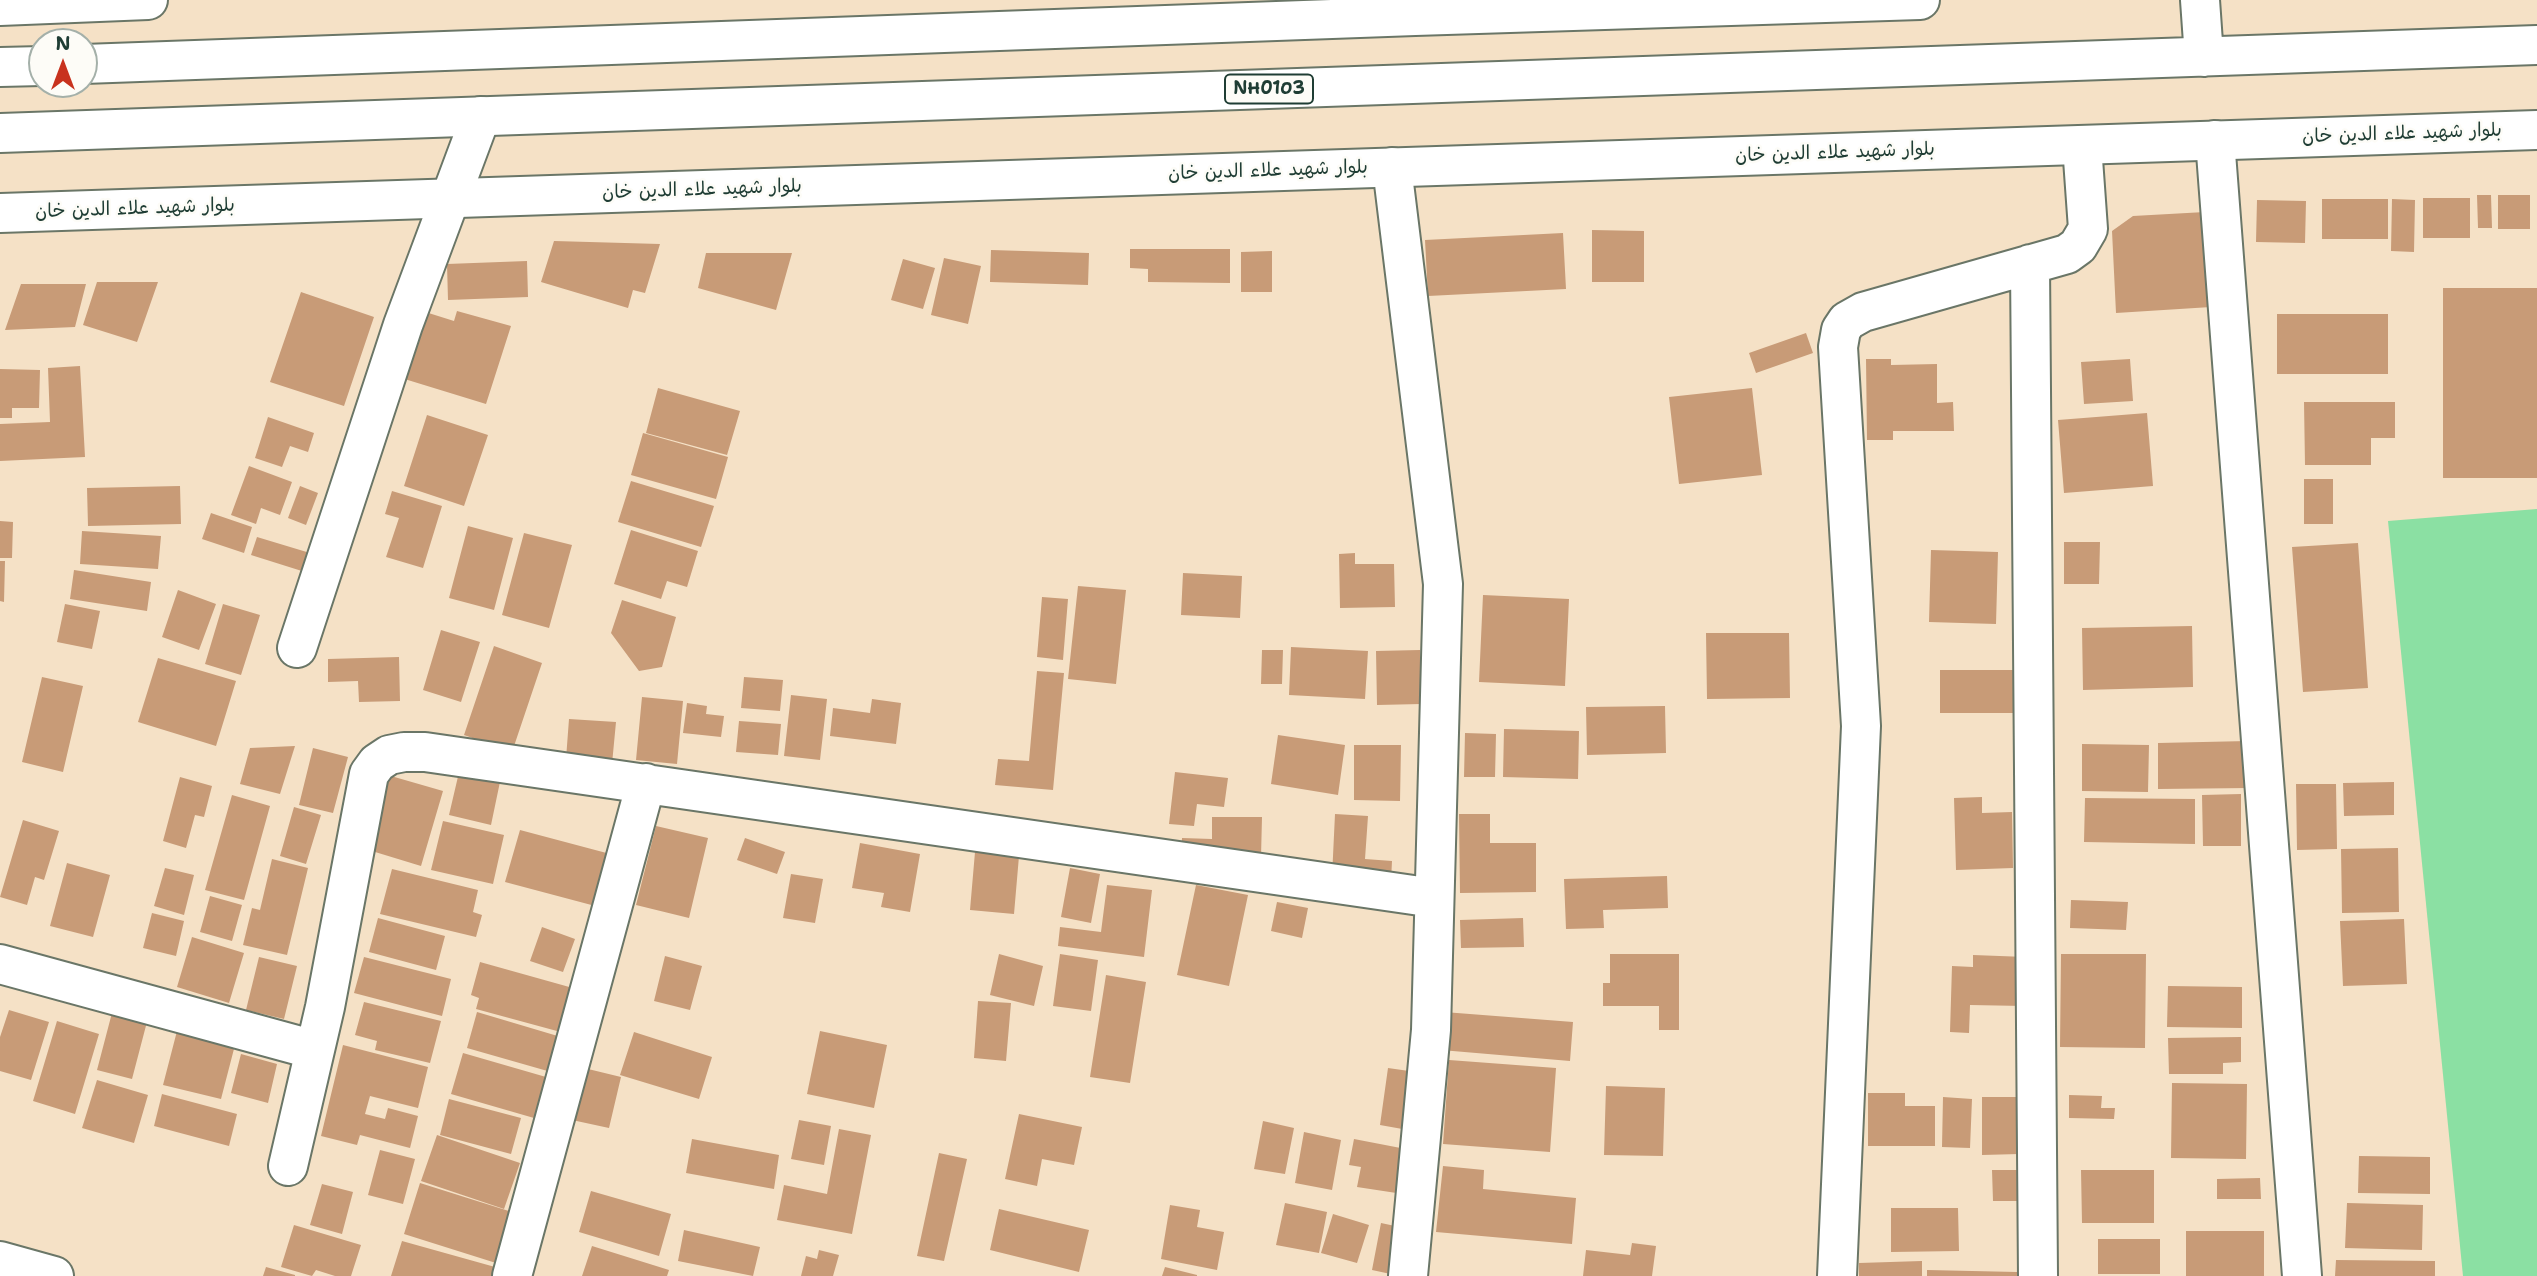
<!DOCTYPE html>
<html>
<head>
<meta charset="utf-8">
<style>
  body { margin:0 }
  #map { position:relative; width:2537px; height:1276px; overflow:hidden; background:#f5e1c6; font-family:"Shantell Sans",sans-serif }
  canvas { display:block }
  .north { position:absolute; left:28px; top:28px; width:70px; height:70px; box-sizing:border-box; background:#fdfcf7; border:2px solid #a4b0a9; border-radius:50%; rotate:0deg; font-size:19px; font-weight:700; line-height:28px; text-align:center; color:#1f3d34 }
  .north::after { content:''; display:block; margin:auto; width:24px; height:32px; background:#c8321e; clip-path:polygon(50% 0,100% 100%,50% 72%,0 100%) }
</style>
</head>
<body>
<div id="map">
<canvas width="2537" height="1276"></canvas>
<div class="north">N</div>
</div>
<script>
const c = document.querySelector('canvas').getContext('2d');
c.lineJoin = 'round';
function fillPath(path, color) { c.fillStyle = color; c.fill(path, 'evenodd'); }
const poly = rows => new Path2D(rows.map(r => 'M' + r).join(''));
function stroke(path, color, width, dash) { c.strokeStyle = color; c.lineWidth = width; c.lineCap = dash ? 'butt' : 'round'; c.setLineDash(dash || []); c.stroke(path); }
function write(font, color, halo, rows, align = 'center') {
  c.font = font + ' "Shantell Sans","Playpen Sans Arabic",sans-serif'; c.lineWidth = 5; c.setLineDash([]); c.textBaseline = 'middle'; c.strokeStyle = halo; c.fillStyle = color; for (const [text, x, y, turn = 0] of rows) {
    c.save(); c.translate(x, y); c.rotate((+turn || 0) * Math.PI / 180); c.textAlign = isNaN(turn) ? turn : align; if (halo) c.strokeText(text, 0, 0); c.fillText(text, 0, 0); c.restore();
  }
}
const green = poly([
  [2537,509,2537,1276,2463,1276,2388,521]
]);
const building = poly([
  [2477,195,2491,195,2492,228,2478,228],
  [2498,195,2530,195,2530,229,2498,229],
  [2423,198,2470,198,2470,238,2423,238],
  [2322,199,2388,199,2388,239,2322,239],
  [2392,199,2415,200,2414,252,2391,251],
  [2257,200,2306,201,2305,243,2256,242],
  [2205,212,2211,307,2116,313,2112,231,2133,216],
  [1592,230,1644,231,1644,282,1592,282],
  [1563,233,1566,289,1428,296,1425,240],
  [554,241,660,244,645,293,633,290,628,308,541,282],
  [1130,249,1230,249,1230,283,1148,282,1148,269,1130,268],
  [991,250,1089,253,1088,285,990,282],
  [1272,251,1272,292,1241,292,1241,252],
  [706,253,792,253,776,310,698,288],
  [944,258,981,266,968,324,931,315],
  [903,259,935,268,923,309,891,300],
  [527,261,528,297,448,300,447,264],
  [97,282,158,282,137,342,83,325],
  [21,284,86,284,75,327,5,330],
  [2443,288,2537,288,2537,478,2443,478],
  [301,292,374,317,344,406,270,382],
  [419,310,454,321,457,311,511,326,486,404,398,377],
  [2277,314,2388,314,2388,374,2277,374],
  [1806,333,1813,353,1756,373,1749,353],
  [1866,359,1891,359,1891,365,1937,364,1937,403,1953,402,1954,431,1893,431,1893,440,1867,440],
  [2130,359,2133,401,2084,404,2081,362],
  [80,366,85,457,0,461,0,424,50,422,48,368],
  [0,369,40,370,39,408,12,408,12,418,0,418],
  [658,388,740,411,727,455,646,433],
  [1752,388,1762,475,1679,484,1669,397],
  [2304,402,2395,402,2395,438,2371,438,2371,465,2305,465],
  [2147,413,2153,486,2064,493,2058,420],
  [427,415,488,435,464,506,404,486],
  [268,417,314,433,308,452,290,446,282,467,255,458],
  [643,433,728,457,716,499,631,475],
  [249,466,292,482,280,515,261,508,256,524,231,515],
  [2304,479,2333,479,2333,524,2304,524],
  [631,481,714,506,701,547,618,522],
  [180,486,181,524,88,526,87,488],
  [300,486,318,493,306,525,288,518],
  [392,491,442,506,423,568,386,557,399,518,385,514],
  [211,513,252,527,244,553,202,539],
  [0,521,13,522,12,558,0,558],
  [468,526,513,538,494,610,449,598],
  [631,530,698,551,687,587,667,581,661,599,614,584],
  [82,531,161,536,158,569,80,564],
  [524,533,572,545,549,628,502,615],
  [257,537,310,553,305,572,251,555],
  [2064,542,2100,542,2099,584,2064,584],
  [2358,543,2368,688,2303,692,2292,547],
  [1931,550,1998,552,1996,624,1929,622],
  [1355,553,1355,564,1394,564,1395,607,1340,608,1339,554],
  [0,561,5,561,4,602,0,601],
  [74,570,151,582,147,611,70,599],
  [1183,573,1242,576,1240,618,1181,615],
  [1078,586,1126,590,1116,684,1068,679],
  [178,590,216,604,199,650,162,637],
  [1483,595,1569,599,1565,686,1479,682],
  [1042,597,1068,599,1063,660,1037,657],
  [622,600,676,617,662,667,639,671,611,633],
  [65,604,100,611,92,649,57,642],
  [223,604,260,615,241,675,205,664],
  [2192,626,2193,687,2083,690,2082,628],
  [441,630,480,642,461,702,423,690],
  [1706,633,1789,633,1790,698,1707,699],
  [494,646,542,663,512,752,464,735],
  [1291,647,1368,651,1365,699,1289,695],
  [1262,650,1283,650,1282,684,1261,684],
  [1420,650,1421,704,1377,705,1376,651],
  [399,657,400,701,359,702,358,681,328,682,328,659],
  [158,658,236,681,216,746,138,722],
  [1940,670,2017,670,2017,713,1940,713],
  [1037,671,1064,673,1053,790,995,785,998,759,1029,761],
  [42,677,83,686,63,772,22,762],
  [744,677,783,680,780,711,741,708],
  [791,695,827,699,820,760,784,756],
  [642,697,683,701,677,764,636,760],
  [872,699,901,703,896,744,830,736,833,708,870,713],
  [687,703,707,706,706,714,724,716,721,737,683,733],
  [1665,706,1666,753,1587,755,1586,707],
  [569,719,616,722,612,764,566,759],
  [739,721,781,724,778,755,736,752],
  [1504,729,1579,731,1578,779,1503,777],
  [1465,733,1496,734,1495,777,1464,777],
  [1278,735,1345,745,1338,795,1271,784],
  [2248,741,2249,788,2158,789,2158,743],
  [2082,744,2149,745,2148,792,2082,791],
  [1354,745,1401,745,1400,801,1354,800],
  [295,746,280,794,240,784,250,748],
  [313,748,348,757,333,813,299,805],
  [460,768,501,777,491,825,449,815],
  [1175,772,1228,778,1224,807,1197,804,1194,826,1169,824],
  [384,774,443,791,421,866,362,848],
  [180,777,212,786,204,817,195,815,186,848,163,841],
  [2394,782,2394,815,2344,816,2343,783],
  [2296,784,2336,784,2337,849,2297,850],
  [2241,794,2241,846,2203,846,2202,795],
  [232,795,270,806,244,900,205,890],
  [1982,797,1982,813,2012,812,2013,868,1956,870,1954,798],
  [2085,798,2195,799,2195,844,2084,842],
  [294,807,321,815,306,864,280,856],
  [1335,814,1368,816,1365,859,1392,861,1391,881,1332,877],
  [1459,814,1490,814,1490,843,1536,843,1536,892,1460,893],
  [1212,817,1262,817,1261,857,1181,856,1182,838,1212,839],
  [23,820,59,831,44,880,35,877,27,905,0,897],
  [443,821,504,835,493,884,431,870],
  [656,826,708,838,689,918,636,905],
  [520,830,614,855,599,907,505,882],
  [745,838,785,852,777,874,737,860],
  [860,843,920,854,910,912,881,907,884,893,852,888],
  [2398,848,2399,912,2342,913,2341,849],
  [975,852,1019,856,1014,914,970,910],
  [272,859,308,868,287,955,243,945,252,908,260,910],
  [67,863,110,875,93,937,50,926],
  [165,868,194,875,184,915,154,906],
  [1070,868,1100,874,1091,923,1061,917],
  [392,869,478,890,473,912,482,915,476,937,380,914],
  [791,874,823,879,815,923,783,918],
  [1667,876,1668,908,1603,910,1604,928,1566,929,1564,879],
  [1107,885,1152,890,1144,957,1058,946,1060,927,1101,932],
  [1196,885,1248,895,1229,986,1177,975],
  [210,896,242,905,232,941,200,932],
  [2071,900,2128,902,2126,930,2070,928],
  [1277,902,1308,908,1302,938,1271,931],
  [152,913,184,921,176,956,143,948],
  [378,918,445,936,436,970,369,952],
  [1523,918,1524,947,1461,948,1460,920],
  [2404,919,2407,984,2343,986,2340,921],
  [542,927,575,939,563,972,530,961],
  [192,937,244,953,229,1003,177,987],
  [999,954,1043,966,1034,1006,990,995],
  [1060,954,1098,960,1091,1011,1053,1006],
  [1610,954,1679,954,1679,1030,1659,1030,1659,1006,1603,1006,1603,983,1610,983],
  [2061,954,2146,954,2145,1048,2060,1047],
  [1973,955,2026,957,2024,1006,1970,1005,1969,1033,1950,1032,1952,966,1973,967],
  [665,956,702,966,690,1010,654,1001],
  [259,957,297,966,284,1019,246,1010],
  [364,957,451,979,442,1016,354,993],
  [480,962,580,990,568,1034,476,1009,479,998,471,995],
  [1106,975,1146,982,1130,1083,1090,1077],
  [2168,986,2242,987,2242,1028,2167,1027],
  [978,1001,1011,1003,1006,1061,974,1058],
  [364,1002,441,1021,430,1063,375,1050,377,1041,355,1035],
  [113,1009,148,1018,132,1079,97,1070],
  [9,1010,49,1022,31,1080,0,1071,0,1037],
  [477,1012,561,1037,551,1072,467,1048],
  [1444,1012,1573,1022,1570,1061,1441,1050],
  [57,1021,99,1034,75,1114,33,1101],
  [177,1031,235,1045,221,1099,163,1085],
  [820,1031,887,1045,874,1108,807,1094],
  [634,1032,712,1057,699,1099,620,1075],
  [2241,1037,2241,1062,2223,1063,2223,1074,2169,1074,2168,1038],
  [343,1045,428,1067,418,1108,370,1096,365,1114,385,1119,388,1108,418,1116,410,1148,360,1135,357,1145,321,1136],
  [463,1053,546,1077,534,1118,451,1094],
  [241,1054,277,1064,268,1103,231,1093],
  [1449,1060,1556,1068,1550,1152,1443,1144],
  [584,1068,621,1077,609,1128,572,1120],
  [1388,1068,1416,1072,1408,1130,1380,1125],
  [97,1080,148,1095,134,1143,82,1128],
  [2172,1083,2247,1084,2246,1159,2171,1158],
  [1606,1086,1665,1088,1663,1156,1604,1155],
  [1868,1093,1905,1093,1905,1106,1935,1106,1935,1146,1868,1146],
  [162,1094,237,1114,229,1146,154,1126],
  [2069,1095,2102,1096,2101,1108,2115,1108,2114,1119,2069,1118],
  [1943,1097,1972,1099,1970,1148,1942,1147],
  [1982,1097,2018,1097,2019,1154,1982,1155],
  [449,1099,521,1118,511,1154,440,1135],
  [1019,1114,1082,1127,1074,1165,1042,1159,1037,1186,1005,1179],
  [799,1120,831,1126,824,1165,791,1159],
  [1263,1121,1294,1128,1285,1174,1254,1169],
  [839,1129,871,1135,852,1234,777,1220,784,1185,827,1194],
  [1304,1132,1341,1140,1332,1190,1295,1183],
  [437,1135,520,1163,504,1209,421,1181],
  [692,1139,779,1155,774,1189,686,1173],
  [1354,1139,1411,1150,1403,1194,1357,1187,1361,1167,1349,1165],
  [380,1150,415,1159,403,1204,368,1195],
  [939,1153,967,1159,944,1261,917,1256],
  [2359,1156,2430,1157,2430,1194,2358,1193],
  [1443,1166,1484,1170,1483,1189,1576,1198,1572,1244,1436,1232],
  [1992,1170,2024,1170,2024,1201,1993,1201],
  [2081,1170,2154,1170,2154,1223,2082,1223],
  [2260,1178,2261,1199,2217,1199,2217,1179],
  [420,1183,512,1212,496,1263,404,1234],
  [322,1184,353,1192,342,1234,310,1225],
  [591,1191,671,1214,659,1256,579,1232],
  [1285,1203,1327,1212,1319,1253,1276,1245],
  [2347,1203,2423,1205,2422,1250,2345,1248],
  [1170,1205,1200,1210,1197,1227,1224,1232,1217,1270,1161,1259],
  [1891,1208,1958,1208,1959,1251,1891,1252],
  [999,1209,1089,1230,1079,1272,990,1250],
  [1333,1214,1369,1225,1357,1263,1321,1253],
  [1381,1223,1409,1229,1400,1276,1372,1270],
  [294,1225,361,1245,351,1276,335,1276,316,1270,312,1276,281,1267],
  [684,1230,760,1247,753,1276,678,1261],
  [2186,1231,2264,1231,2264,1276,2186,1276],
  [2098,1239,2160,1239,2160,1274,2098,1274],
  [402,1241,495,1267,492,1276,391,1276],
  [1632,1243,1656,1246,1652,1276,1583,1276,1586,1250,1630,1255],
  [592,1246,669,1270,667,1276,582,1276],
  [819,1250,839,1255,833,1276,801,1276,806,1256,817,1259],
  [2336,1260,2435,1261,2435,1276,2335,1276],
  [1922,1261,1922,1276,1859,1276,1859,1263],
  [266,1267,295,1275,295,1276,263,1276],
  [1165,1267,1197,1275,1197,1276,1162,1276],
  [1927,1270,2017,1272,2017,1276,1927,1276]
]);
const minor = poly([
  [2215,140,2302,1276],
  [1392,167,1443,584,1431,1030,1408,1276],
  [2030,264,2038,1276],
  [297,648,403,325,481,116],
  [0,964,315,1050],
  [288,1166,325,1007,369,774,377,763,389,755,404,752,425,752,1434,898],
  [0,1261,54,1276],
  [512,1276,646,783],
  [1837,1276,1861,726,1838,347,1841,330,1847,321,1863,312,2067,254,2078,246,2088,229,2082,145]
]);
const tertiary = poly([
  [0,6,148,0],
  [0,213,2537,130]
]);
const trunk = poly([
  [2200,0,2204,57],
  [84,64,1415,16,1920,0],
  [0,67,42,66],
  [0,133,2537,45]
]);
const shields = [
  [1269,89,88]
];
const shieldNames = [
  ["NH0103",1269,89]
];
const streetNames = [
  ["بلوار شهید علاء الدین خان",2402,134,-2],
  ["بلوار شهید علاء الدین خان",1835,153,-2],
  ["بلوار شهید علاء الدین خان",1268,171,-2],
  ["بلوار شهید علاء الدین خان",702,190,-2],
  ["بلوار شهید علاء الدین خان",135,209,-2]
];
fillPath(green, '#8be0a3');
fillPath(building, '#c89b77');
stroke(minor, '#6a7667', 42);
stroke(tertiary, '#6a7667', 42);
stroke(trunk, '#6a7667', 42);
stroke(minor, '#fff', 38);
stroke(tertiary, '#fff', 38);
stroke(trunk, '#fff', 38);
for (const [x, y, w] of shields) { const box = new Path2D(); box.roundRect(x - w / 2, y - 14.5, w, 29, 5); c.fillStyle = '#fdfcf7'; c.fill(box); stroke(box, '#1f3d34', 2); }
write('bold 18px', '#1f3d34', null, shieldNames);
write('19px', '#1f3d34', '#fdfcf7', streetNames);
</script>
</body>
</html>
